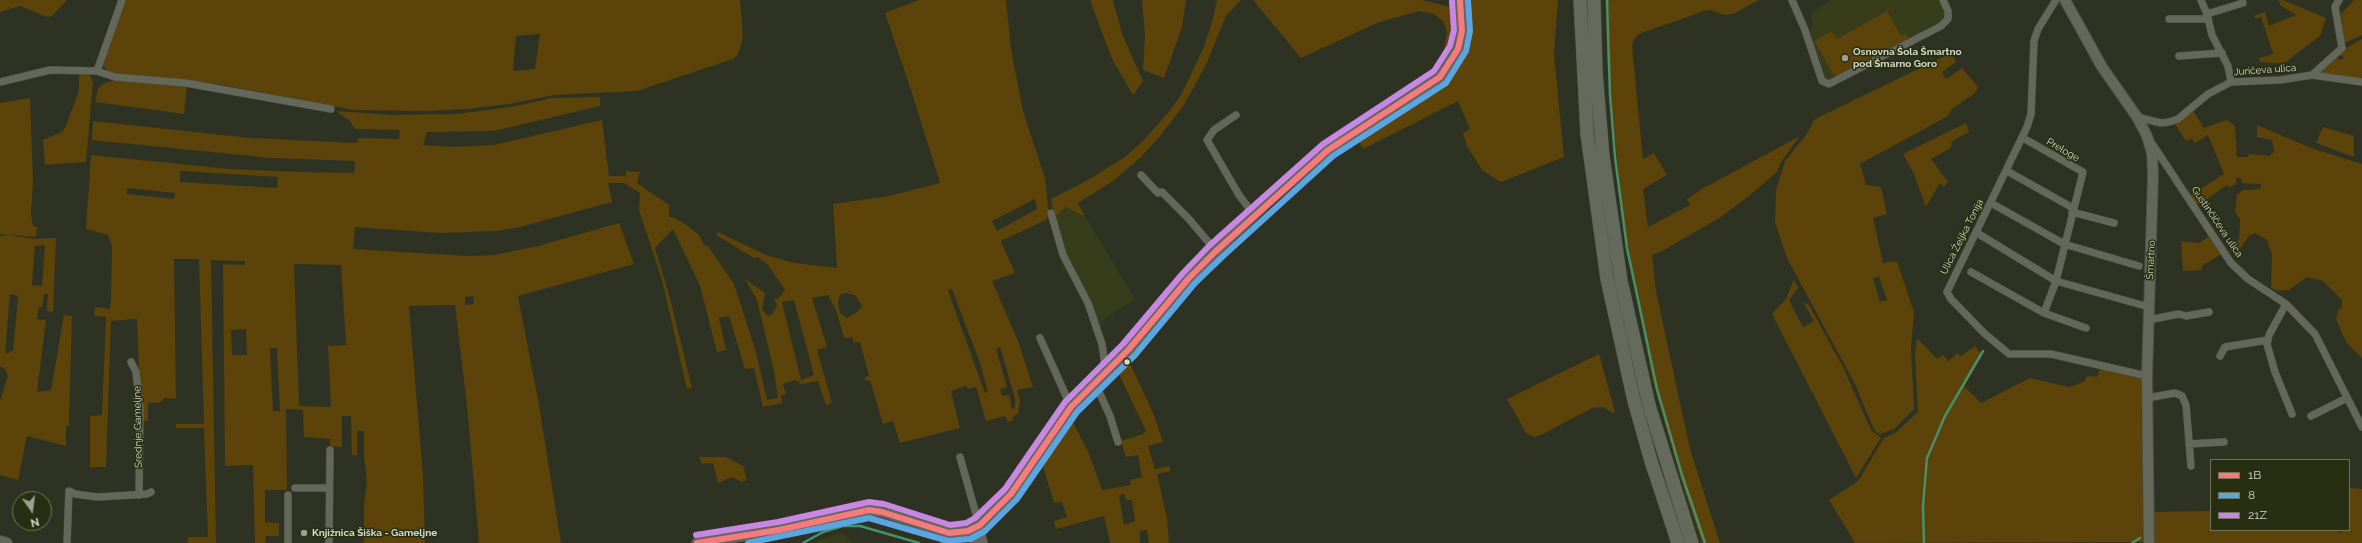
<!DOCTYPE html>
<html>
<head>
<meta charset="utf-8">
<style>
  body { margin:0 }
  #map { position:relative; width:2362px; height:543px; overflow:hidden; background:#2e3222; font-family:Raleway,sans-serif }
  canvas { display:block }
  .legend { position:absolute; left:2210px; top:459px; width:140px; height:72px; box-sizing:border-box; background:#282e11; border:1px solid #6e745b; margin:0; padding:5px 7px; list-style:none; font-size:12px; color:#d7dccb }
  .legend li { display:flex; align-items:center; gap:8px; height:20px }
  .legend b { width:20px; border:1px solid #6e745b }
  .north { position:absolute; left:12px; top:491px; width:40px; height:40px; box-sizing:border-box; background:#282e11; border:1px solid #6e745b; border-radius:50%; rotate:166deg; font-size:11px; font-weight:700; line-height:16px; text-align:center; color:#d7dccb }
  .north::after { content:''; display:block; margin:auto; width:14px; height:18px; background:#9ca090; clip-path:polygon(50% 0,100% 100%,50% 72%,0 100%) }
</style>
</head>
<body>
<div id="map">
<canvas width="2362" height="543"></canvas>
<ul class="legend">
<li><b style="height:5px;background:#f77b7e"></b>1B</li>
<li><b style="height:5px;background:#5aa6e3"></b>8</li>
<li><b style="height:5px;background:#c787e3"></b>21Z</li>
</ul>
<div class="north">N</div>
</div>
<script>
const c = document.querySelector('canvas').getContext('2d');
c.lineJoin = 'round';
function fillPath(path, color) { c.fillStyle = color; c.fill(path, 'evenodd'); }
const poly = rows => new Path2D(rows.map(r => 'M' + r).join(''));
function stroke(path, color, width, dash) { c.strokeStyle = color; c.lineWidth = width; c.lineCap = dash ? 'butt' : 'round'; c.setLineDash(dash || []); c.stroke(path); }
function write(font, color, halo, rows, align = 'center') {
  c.font = font + ' Raleway,sans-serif'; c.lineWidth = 3; c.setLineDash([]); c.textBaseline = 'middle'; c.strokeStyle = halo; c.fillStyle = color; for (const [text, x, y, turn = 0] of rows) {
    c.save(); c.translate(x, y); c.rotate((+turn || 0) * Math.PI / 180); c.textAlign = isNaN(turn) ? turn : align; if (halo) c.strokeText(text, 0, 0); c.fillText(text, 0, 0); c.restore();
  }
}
const built = poly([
  [1832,0,1939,0,1945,14,1942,20,1831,80,1825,77,1810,34,1813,22,1810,13],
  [1066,207,1080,215,1084,215,1135,299,1104,319,1099,331,1064,252,1054,218],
  [843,533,853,543,815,543,824,538]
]);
const green = poly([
  [0,0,67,0,52,16,47,17,20,6,0,12],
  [123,0,740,0,743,39,738,54,733,59,637,91,554,95,509,104,468,109,425,111,354,110,218,84,114,74,108,71,103,65],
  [540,34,535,69,513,71,516,36],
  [919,0,1006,0,1011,49,1023,111,1045,178,1049,215,1046,220,1001,241,1015,273,992,281,1018,341,1033,387,1017,390,1020,401,1018,414,1013,416,1013,420,1008,422,1005,416,986,421,976,387,968,389,966,386,951,391,960,428,900,443,893,421,883,424,870,380,865,381,865,377,869,376,860,342,854,343,852,337,844,338,836,310,828,295,812,298,827,347,817,350,832,403,826,405,818,381,801,384,795,380,783,384,786,394,781,395,782,403,763,407,754,368,745,369,729,316,719,318,726,350,717,352,700,286,673,229,655,248,670,298,692,388,687,389,662,280,639,210,640,193,624,183,608,183,612,202,520,227,498,231,440,233,355,227,353,249,469,256,494,255,538,246,619,223,634,264,518,296,539,405,561,543,479,543,468,415,455,305,409,306,423,475,425,543,364,543,364,506,367,481,364,456,364,431,357,431,357,456,352,455,351,416,342,416,342,447,330,446,330,439,304,437,303,410,286,409,287,490,265,490,265,522,279,523,279,536,266,536,265,543,255,543,253,465,225,466,223,264,245,265,245,261,211,260,216,543,188,543,188,537,208,537,204,428,176,428,176,424,204,424,199,259,174,259,176,399,165,398,159,403,148,403,148,421,141,420,137,319,111,321,106,467,90,467,90,416,102,415,106,317,94,316,95,307,109,309,111,301,112,246,108,235,86,229,91,155,229,169,298,172,354,173,355,161,272,158,92,140,93,121,250,138,355,143,358,142,358,138,399,139,400,130,355,129,350,121,336,111,393,115,456,114,511,107,552,98,600,97,600,106,494,131,427,132,423,145,451,147,494,145,602,120,609,176,626,176,626,171,640,172,637,183,669,205,669,217,675,218,685,224,699,235,704,245,708,246,734,284,756,352,767,400,778,398,774,371,757,300,745,279,765,293,762,310,768,316,772,314,777,306,774,298,777,300,785,290,768,265,758,257,754,258,716,235,718,232,766,255,794,263,837,268,833,204,889,196,940,183,913,96,885,13],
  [182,171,278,177,277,188,180,182,180,172],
  [127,188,175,193,174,199,127,194],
  [1035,199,1037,209,997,231,992,221],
  [294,264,341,265,346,345,328,346,331,407,299,406],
  [952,289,980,363,988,392,985,393,956,313,948,290],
  [846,293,855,295,862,306,856,313,847,318,840,313,838,302,840,295],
  [473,296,474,304,465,305,465,297],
  [794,300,814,375,801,380,782,302],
  [246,329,247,355,232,355,231,330],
  [1000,347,1015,398,1015,408,1012,409,1009,395,1002,396,1000,389,1007,387,996,349],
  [270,348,277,348,280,411,273,411],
  [1090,0,1113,0,1122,34,1143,81,1133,95,1112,59],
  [1142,0,1186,0,1182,27,1164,78,1143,70,1145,36],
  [1217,0,1241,0,1226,16,1206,65,1184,105,1156,141,1140,158,1113,181,1078,203,1084,215,1081,215,1066,207,1054,218,1051,199,1088,180,1125,157,1145,139,1171,109,1181,95,1203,49,1213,19],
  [1253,0,1422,0,1455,8,1456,35,1451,51,1437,72,1406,93,1433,71,1443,54,1447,32,1443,21,1434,14,1419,11,1377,23,1301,58],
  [1468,0,1558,0,1554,54,1564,157,1501,182,1482,170,1467,146,1463,133,1470,129,1458,101,1363,149,1358,141,1357,135,1432,90,1447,76,1459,60,1467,42],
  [1606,0,1759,0,1735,13,1725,15,1710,10,1704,11,1639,34,1634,39,1632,46,1643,159,1654,153,1667,175,1643,189,1648,227,1690,205,1687,199,1702,189,1800,136,1781,162,1777,172,1754,192,1721,217,1664,250,1652,255,1656,291,1690,449,1720,543,1702,543,1681,480,1652,378,1623,220,1607,57],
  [2278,0,2283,0,2326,18,2320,36,2283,64,2260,62,2259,58,2273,54,2261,17,2256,19,2254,16,2265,12,2269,26,2296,15,2281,6],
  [2354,0,2362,0,2362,35,2343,44,2341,14],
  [1887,11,1901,36,1905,34,1909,38,1836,78,1814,41,1832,31,1837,39],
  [2362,39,2362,81,2320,72,2336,58,2342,60,2344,57,2339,55,2346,48],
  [1951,53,1956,62,1942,72,1946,79,1962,68,1978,87,1975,93,1952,109,1948,116,1860,164,1866,185,1881,187,1887,214,1873,218,1883,263,1897,261,1914,312,1911,348,1914,409,1894,429,1880,434,1876,432,1872,425,1855,384,1787,258,1775,222,1776,190,1785,161,1806,135,1815,119],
  [1879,276,1887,300,1880,302,1873,278],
  [79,71,90,75,93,82,86,162,45,165,43,140,62,132,66,126,79,90],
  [114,80,187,85,184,114,95,102,98,89,103,84],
  [30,98,33,183,31,212,33,226,37,227,36,237,0,234,0,103],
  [2192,109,2204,128,2227,120,2235,126,2237,157,2248,157,2249,154,2269,156,2274,152,2272,140,2257,137,2257,125,2311,148,2362,164,2362,358,2346,342,2336,319,2338,311,2342,307,2342,300,2323,281,2307,277,2289,290,2278,291,2271,288,2272,254,2267,240,2255,233,2249,236,2235,256,2229,248,2239,239,2240,220,2235,212,2237,195,2243,190,2260,189,2261,184,2242,183,2241,178,2236,178,2236,184,2229,188,2227,185,2200,204,2195,205,2189,196,2224,174,2208,135,2195,143,2192,139,2186,141,2175,124],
  [1966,123,1969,132,1952,141,1951,148,1931,159,1948,182,1944,187,1940,183,1926,207,1914,174,1903,154],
  [2323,127,2354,136,2354,157,2316,143],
  [9,235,34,239,56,238,53,312,47,311,48,294,44,294,42,308,39,307,37,319,46,320,37,392,51,390,64,315,72,316,69,420,69,426,66,426,66,446,27,436,18,480,0,475,0,401,8,376,4,368,0,367,0,236],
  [45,245,42,286,32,285,35,246],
  [10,294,18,296,13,351,8,353,5,353],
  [2211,235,2223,253,2202,266,2202,270,2183,271,2181,241,2199,243],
  [1794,279,1798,288,1789,300,1803,327,1814,321,1803,302,1809,305,1844,369,1871,430,1881,438,1856,478,1772,314,1786,299],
  [1917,338,1937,359,1943,355,1949,361,1957,353,1961,356,1975,346,1982,355,1964,386,1981,403,2030,378,2069,387,2084,382,2087,376,2097,377,2100,369,2141,379,2144,542,1855,543,1829,500,1858,481,1884,438,1895,433,1918,412,1915,355],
  [1599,354,1615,412,1612,413,1604,407,1592,408,1541,435,1535,437,1526,433,1507,399],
  [1128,359,1153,413,1163,442,1148,446,1155,469,1169,466,1171,471,1157,474,1167,518,1169,543,1149,543,1147,530,1140,531,1140,543,1110,543,1104,516,1056,529,1054,521,1067,517,1062,502,1054,503,1040,457,1067,418,1071,419,1088,451,1102,490,1131,485,1130,480,1142,477,1138,455,1126,457,1121,441,1143,434,1146,431,1117,370],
  [1124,494,1126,500,1132,500,1135,521,1124,525,1119,495],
  [699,457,726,457,743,466,747,480,742,482,732,477,718,483,713,463,702,464],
  [2349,488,2362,489,2362,543,2152,543,2153,512,2211,511,2211,530,2336,530,2340,533,2343,530,2349,530]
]);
const stream = poly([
  [1607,0,1610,95,1615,157,1627,248,1657,389,1682,475,1705,543],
  [803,543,823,532,843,526,860,526,919,543],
  [1924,543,1923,506,1927,458,1945,416,1983,351],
  [2132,543,2140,538]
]);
const street = poly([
  [1792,0,1805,30,1822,81,1829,84,1941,26,1948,19,1948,11,1943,0],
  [2056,0,2038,29,2034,41,2031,114,2027,127,1947,292,1951,299,1984,333,2009,354,2051,354,2147,376],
  [2201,0,2207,14,2212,35,2228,66,2231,82],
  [2207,14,2243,3],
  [2169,19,2208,19],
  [2179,56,2222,53],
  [97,71,122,0],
  [2312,75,2362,82],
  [0,82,50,70,97,71,115,77,186,83,331,109],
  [1236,115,1214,130,1207,140,1239,195,1254,215],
  [2137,117,2161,123,2169,122,2178,119,2208,94,2231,82,2280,80,2312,75,2342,48,2335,7,2339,0],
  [2023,138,2083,172,2056,281,2149,307],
  [2151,142,2231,263,2248,279,2286,304,2315,334,2362,427],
  [2007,171,2073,208],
  [1141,175,1158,193,1162,192,1188,218,1216,251],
  [1991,203,2064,244,2139,266],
  [2072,212,2114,223],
  [1051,213,1063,255,1088,303,1102,344,1106,373],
  [1971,272,2044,313,2056,281,1977,233],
  [2286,304,2269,335,2267,344,2275,372,2292,414],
  [2044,313,2086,328],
  [2148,320,2179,314,2186,316,2209,312],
  [1040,338,1071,407],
  [2220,356,2225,347,2268,340],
  [131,362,136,372,140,407,139,495],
  [1095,383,1110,416,1118,442],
  [2147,398,2175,393,2182,396,2186,405,2191,466],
  [2311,416,2347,398],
  [2189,444,2224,442],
  [960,457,984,543],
  [295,488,329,488],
  [961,533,968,538,982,543],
  [67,543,69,491,75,494,98,497,147,494,151,492],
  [288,543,288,495],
  [329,543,330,450],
  [944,543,949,533]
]);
const secondary = poly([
  [2065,0,2102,67,2137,117,2147,136,2152,153,2153,175,2147,376,2149,543],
  [0,541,7,543],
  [697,543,779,530,869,510,882,512,949,533,968,531,980,525,1011,494,1071,407,1129,349,1189,278,1216,251,1268,202,1328,150,1440,77,1458,49,1462,31,1460,0]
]);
const highway = poly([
  [1580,0,1587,134,1607,279,1634,401,1651,461,1678,543],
  [1594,0,1596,72,1603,156,1621,281,1649,405,1692,543]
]);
const bus1 = poly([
  [697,543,779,530,869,510,882,512,949,533,968,531,980,525,1011,494,1071,407,1129,349,1189,278,1216,251,1328,150,1440,77,1458,49,1462,31,1460,0]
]);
const bus2 = poly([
  [748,543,869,518,948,541,970,539,985,531,1017,499,1077,412,1135,355,1195,283,1222,257,1333,156,1446,83,1466,51,1470,31,1468,0]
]);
const bus3 = poly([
  [696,535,778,522,869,502,884,504,950,525,966,523,975,518,1005,489,1065,402,1123,344,1183,273,1210,245,1323,144,1434,71,1450,46,1454,30,1452,1]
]);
const markers = [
  [1845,58,4,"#9ca090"],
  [1127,362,3.5,"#d7dccb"],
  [304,533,4,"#9ca090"]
];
const poiNames = [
  ["Osnovna Šola Šmartno",1853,52],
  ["pod Šmarno Goro",1853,64],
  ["Knjižnica Šiška - Gameljne",312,533]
];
const streetNames = [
  ["Juričeva ulica",2265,70,-4],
  ["Preloge",2063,150,30],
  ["Gustinčičeva ulica",2217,222,56],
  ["Ulica Željka Tonija",1962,237,-63],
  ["Šmartno",2151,260,-87],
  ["Srednje Gameljne",138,427,-91]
];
fillPath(built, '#373d1b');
fillPath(green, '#5b430a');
stroke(stream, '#489068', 2.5);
stroke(street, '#4c4f41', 8);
stroke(secondary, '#4c4f41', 12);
stroke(highway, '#4c4f41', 14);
stroke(street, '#64685b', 7);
stroke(secondary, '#64685b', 10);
stroke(highway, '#646b5c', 13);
stroke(bus1, '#f77b7e', 6);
stroke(bus2, '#5aa6e3', 6);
stroke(bus3, '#c787e3', 6);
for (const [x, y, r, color] of markers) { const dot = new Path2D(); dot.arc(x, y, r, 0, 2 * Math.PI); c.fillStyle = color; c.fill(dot); stroke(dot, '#282e11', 1.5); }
write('bold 10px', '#d7dccb', '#282e11', poiNames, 'left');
write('10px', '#d7dccb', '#282e11', streetNames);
</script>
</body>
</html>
